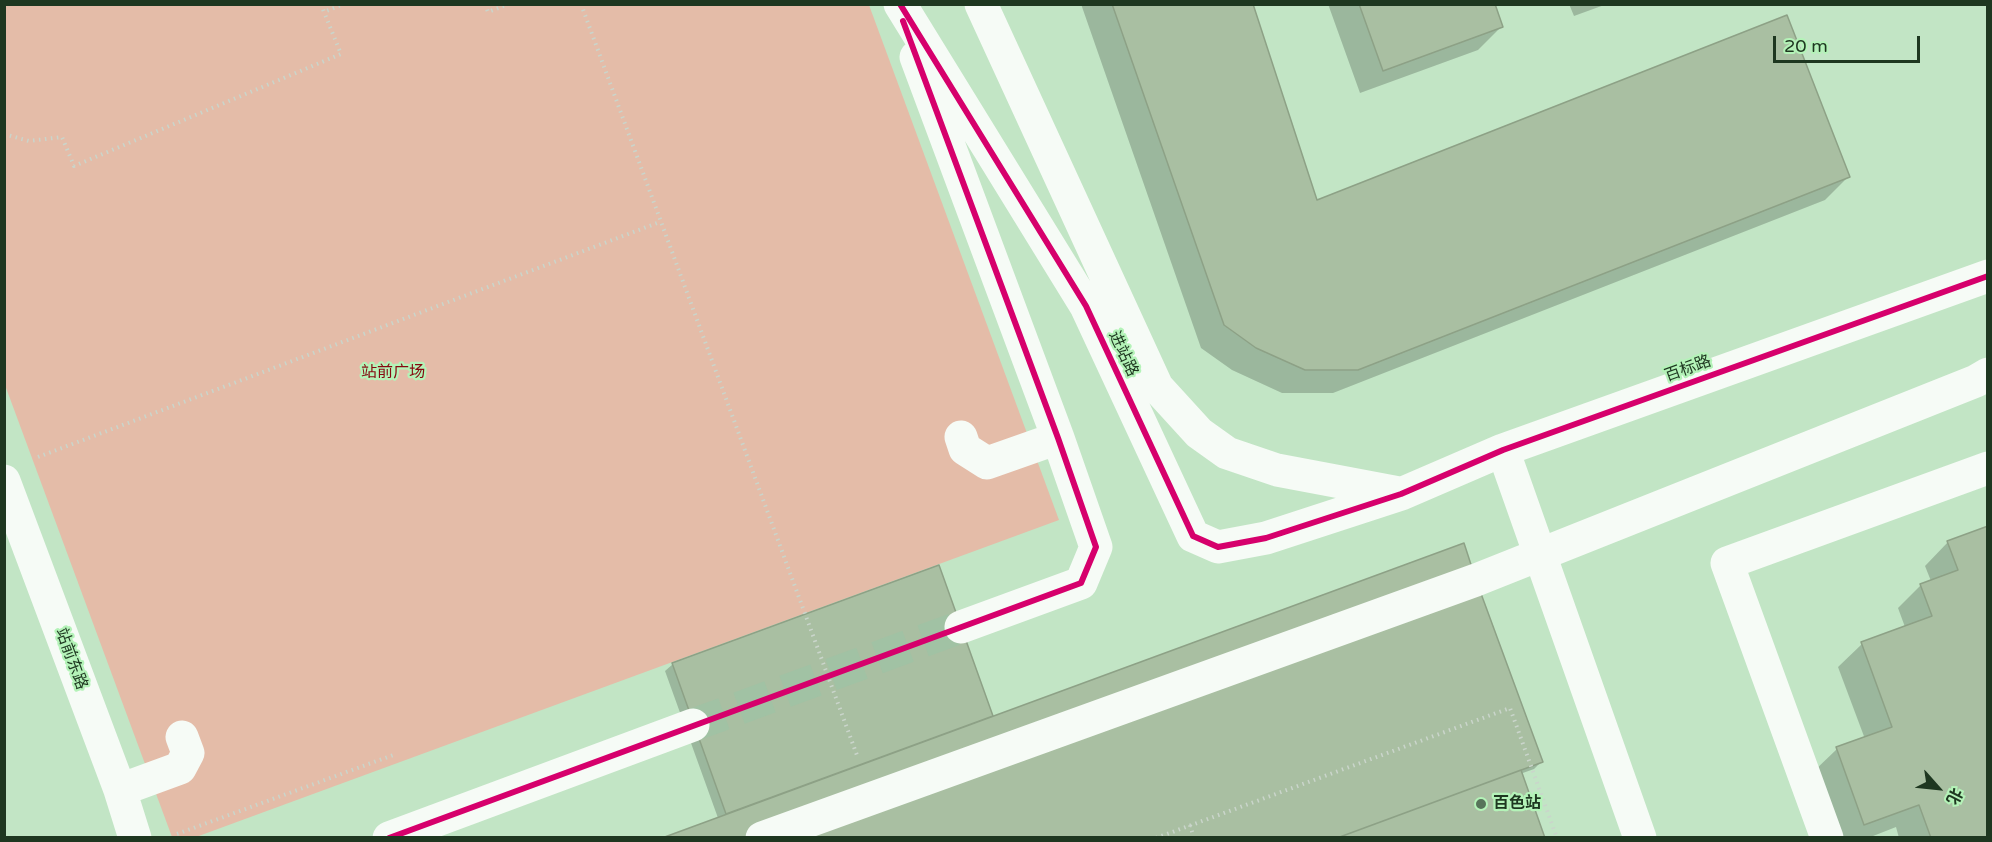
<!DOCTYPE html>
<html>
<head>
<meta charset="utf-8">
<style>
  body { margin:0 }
  #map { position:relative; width:1992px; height:842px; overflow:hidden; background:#c2e5c5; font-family:"Varela Round","Noto Sans SC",sans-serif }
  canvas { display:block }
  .frame { position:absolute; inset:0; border:6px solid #1e3720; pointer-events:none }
  .north { position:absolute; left:1908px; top:758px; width:60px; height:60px; -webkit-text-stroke:4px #b4f3b8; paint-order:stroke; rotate:117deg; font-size:16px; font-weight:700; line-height:24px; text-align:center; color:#1e3720 }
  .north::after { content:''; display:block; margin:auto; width:21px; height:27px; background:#1e3720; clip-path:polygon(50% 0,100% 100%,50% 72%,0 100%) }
  .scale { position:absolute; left:1773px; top:36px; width:147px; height:27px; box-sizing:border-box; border:3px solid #1e3720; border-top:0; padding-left:8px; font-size:18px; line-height:21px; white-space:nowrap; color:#1e3720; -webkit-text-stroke:4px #b4f3b8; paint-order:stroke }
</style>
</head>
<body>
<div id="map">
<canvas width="1992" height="842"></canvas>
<div class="frame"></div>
<div class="north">北</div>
<div class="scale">20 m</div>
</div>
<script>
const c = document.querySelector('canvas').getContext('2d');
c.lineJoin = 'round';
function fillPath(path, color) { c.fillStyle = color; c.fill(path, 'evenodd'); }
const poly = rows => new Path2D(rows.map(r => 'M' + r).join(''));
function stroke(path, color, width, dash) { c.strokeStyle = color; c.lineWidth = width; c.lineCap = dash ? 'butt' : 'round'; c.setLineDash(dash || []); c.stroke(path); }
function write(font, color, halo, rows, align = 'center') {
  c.font = font + ' "Varela Round","Noto Sans SC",sans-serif'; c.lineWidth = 4.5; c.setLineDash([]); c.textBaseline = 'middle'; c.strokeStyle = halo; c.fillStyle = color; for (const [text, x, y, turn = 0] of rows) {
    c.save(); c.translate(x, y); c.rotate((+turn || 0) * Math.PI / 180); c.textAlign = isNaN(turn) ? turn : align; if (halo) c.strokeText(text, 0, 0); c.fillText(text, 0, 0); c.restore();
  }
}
const green = poly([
  [5,5,869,5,1059,520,196,837,172,837,5,385]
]);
const shadow = poly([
  [1081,4,1252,4,1316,202,1848,177,1825,200,1333,393,1282,393,1232,370,1201,348],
  [1328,4,1493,4,1501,27,1478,50,1360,93],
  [1569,4,1607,4,1574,16],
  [1988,528,1988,838,1899,838,1896,827,1868,838,1837,838,1813,772,1837,749,1865,739,1838,667,1862,644,1905,627,1898,608,1921,585,1931,581,1925,566,1948,542],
  [939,567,992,718,1541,762,1534,769,1520,774,718,818,665,671,673,664]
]);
const building = poly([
  [1112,4,1253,4,1317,200,1787,15,1850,177,1358,370,1305,370,1256,348,1224,325,1112,4],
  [1359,4,1495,4,1503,27,1383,71,1359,4],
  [1988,526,1988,838,1931,838,1919,805,1864,825,1836,747,1892,727,1861,642,1932,616,1920,584,1958,570,1947,541,1988,526],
  [1464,543,1476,580,1543,762,1337,838,662,838,1464,543],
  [939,565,993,716,726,814,672,663,939,565],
  [1521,770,1545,838,1337,838,1521,770]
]);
const minorTunnel = poly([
  [693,725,961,627]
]);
const path = poly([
  [321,4,324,12,344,4],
  [485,4,488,12,509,4],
  [581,4,858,758],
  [4,134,29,141,62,137,74,166,341,54,324,12],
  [38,457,660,222],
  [1190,825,1194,838],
  [177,834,396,754],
  [1156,838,1510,708,1557,838]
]);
const minor = poly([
  [900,4,1086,306,1193,536,1218,547,1266,538,1401,494,1503,450,1988,276],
  [981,4,1157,387,1199,433,1227,453,1277,470,1399,493],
  [916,57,1058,438,1096,547,1081,583,961,627],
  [961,437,965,449,987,463,1058,438],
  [1503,450,1640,838],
  [4,481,120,790,135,838],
  [120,790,180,768,188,753,182,737],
  [389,838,693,725],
  [762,838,1476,580,1976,381,1988,374],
  [1827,838,1727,563,1988,468]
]);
const cycleway = poly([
  [900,4,1086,306,1193,536,1218,547,1266,538,1401,494,1503,450,1988,276],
  [389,838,1081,583,1096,547,1058,438,903,21]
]);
const markers = [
  [1481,804,6,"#57745a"]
];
const streetNames = [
  ["进站路",1123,354,65],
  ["百标路",1688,369,-20],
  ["站前东路",71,659,70]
];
const parkNames = [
  ["站前广场",393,373]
];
const poiNames = [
  ["百色站",1493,804]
];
fillPath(green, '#e4bca8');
fillPath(shadow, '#0003');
fillPath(building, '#a9bfa2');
stroke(building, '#8da186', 1.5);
stroke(minorTunnel, '#a1c2a4', 33, [33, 16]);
stroke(path, '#cad5cb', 4, [1.5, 4.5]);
stroke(minor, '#f6fbf6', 33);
stroke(cycleway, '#d6006c', 6);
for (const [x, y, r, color] of markers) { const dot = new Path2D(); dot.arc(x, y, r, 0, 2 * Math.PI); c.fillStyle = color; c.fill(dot); stroke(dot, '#b4f3b8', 2); }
write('16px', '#1e3720', '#b4f3b8', streetNames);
write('16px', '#860911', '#b4f3b8', parkNames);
write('bold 16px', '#1e3720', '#b4f3b8', poiNames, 'left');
</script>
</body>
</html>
